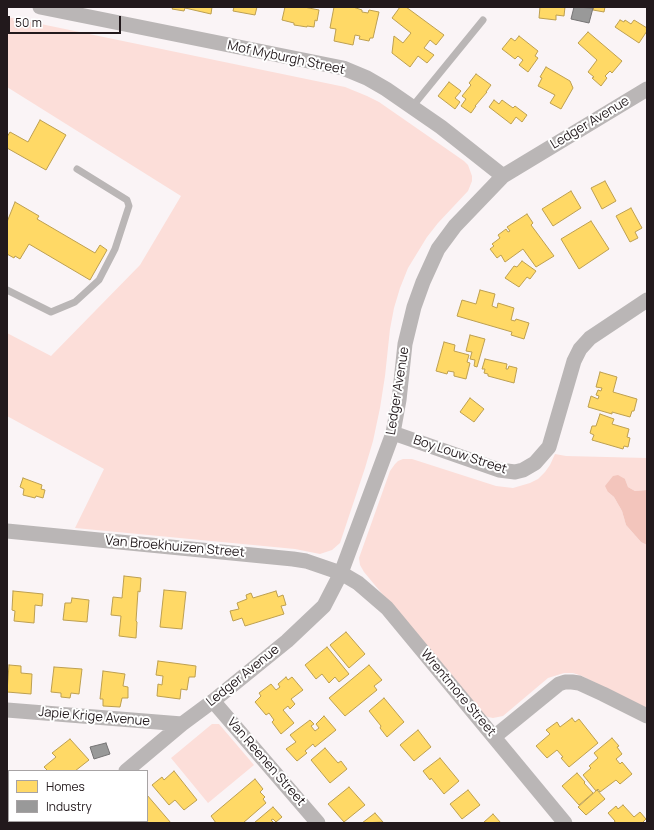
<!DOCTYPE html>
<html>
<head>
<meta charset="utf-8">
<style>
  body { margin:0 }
  #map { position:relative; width:654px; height:830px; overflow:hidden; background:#faf4f6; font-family:Manrope,sans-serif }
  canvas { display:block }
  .frame { position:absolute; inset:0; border:8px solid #22191c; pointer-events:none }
  .legend { position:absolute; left:8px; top:770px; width:140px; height:52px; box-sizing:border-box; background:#fff; border:1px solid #a7a3a4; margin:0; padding:5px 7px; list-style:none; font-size:12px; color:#22191c }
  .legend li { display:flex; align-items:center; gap:8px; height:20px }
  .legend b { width:20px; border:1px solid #a7a3a4 }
  .scale { position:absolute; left:8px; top:16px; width:113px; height:18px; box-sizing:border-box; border:2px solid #22191c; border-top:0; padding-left:5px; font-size:12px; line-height:14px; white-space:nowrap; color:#22191c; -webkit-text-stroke:3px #fff; paint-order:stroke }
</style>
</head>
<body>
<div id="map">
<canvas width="654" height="830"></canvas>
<div class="frame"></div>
<ul class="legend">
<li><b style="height:11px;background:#ffd966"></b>Homes</li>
<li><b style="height:11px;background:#999"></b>Industry</li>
</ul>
<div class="scale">50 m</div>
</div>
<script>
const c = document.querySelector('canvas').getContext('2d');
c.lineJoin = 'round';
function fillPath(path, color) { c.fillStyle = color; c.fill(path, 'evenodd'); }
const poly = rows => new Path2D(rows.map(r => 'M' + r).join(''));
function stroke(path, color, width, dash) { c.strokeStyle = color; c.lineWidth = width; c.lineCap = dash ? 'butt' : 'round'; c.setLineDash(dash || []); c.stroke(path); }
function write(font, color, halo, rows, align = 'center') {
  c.font = font + ' Manrope,sans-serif'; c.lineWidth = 4; c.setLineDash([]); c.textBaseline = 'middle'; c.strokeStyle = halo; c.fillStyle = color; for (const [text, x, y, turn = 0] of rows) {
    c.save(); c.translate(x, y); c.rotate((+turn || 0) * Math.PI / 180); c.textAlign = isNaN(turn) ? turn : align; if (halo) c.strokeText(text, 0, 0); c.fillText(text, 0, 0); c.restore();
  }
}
const green = poly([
  [7,17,345,87,367,96,379,102,464,161,468,165,472,176,472,181,468,191,438,223,427,237,408,268,400,288,394,308,390,329,385,376,380,408,373,441,365,468,340,543,332,550,320,554,295,549,75,528,104,469,7,416,7,333,51,356,140,265,181,196,7,87],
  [555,454,566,456,647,458,647,490,635,491,628,487,625,479,608,492,614,497,622,511,626,525,641,542,647,545,647,709,582,676,573,673,564,673,548,678,503,716,493,718,488,717,482,714,364,572,360,565,359,558,390,471,395,464,398,461,403,459,412,459,496,486,513,488,530,483,538,479,545,472,550,465],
  [212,724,219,724,254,765,208,803,171,758]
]);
const forest = poly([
  [618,475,625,479,628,487,635,491,647,490,647,545,641,542,626,525,622,511,614,497,608,492,605,486,613,476]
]);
const homes = poly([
  [173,7,212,7,211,14,185,8,184,11,172,9,173,7],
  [234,7,257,7,255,15,233,11,234,7],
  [285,7,304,7,319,10,317,21,315,20,314,27,307,26,307,27,294,25,294,23,282,20,285,7],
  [334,7,353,7,362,10,362,12,368,13,369,10,379,12,373,38,370,38,369,41,359,39,360,36,355,35,353,45,334,41,336,29,330,28,334,7],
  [400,7,406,7,444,35,436,45,430,40,424,48,434,55,427,63,418,56,410,67,392,53,394,36,403,43,411,33,392,18,400,7],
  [540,7,565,7,564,16,556,15,556,20,539,18,540,7],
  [594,7,605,7,604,12,593,10,594,7],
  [620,20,624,22,625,20,631,24,634,20,647,28,647,31,639,43,615,27,620,20],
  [588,32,622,61,612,73,610,71,605,76,607,78,601,86,592,78,594,77,588,72,597,60,578,43,588,32],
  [519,36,538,51,535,56,538,58,528,72,519,65,523,60,518,56,515,59,502,49,511,38,515,41,519,36],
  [546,67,570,81,573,88,561,109,550,103,555,95,538,86,542,78,540,77,546,67],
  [476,74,491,85,486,92,487,92,475,106,476,106,471,113,461,106,466,99,462,96,471,85,469,83,476,74],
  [449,82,461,91,455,98,460,102,455,109,438,96,449,82],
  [494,100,499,104,502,100,513,108,515,106,527,115,522,122,516,117,511,124,489,107,494,100],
  [40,120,66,135,46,170,7,148,7,137,10,132,28,142,40,120],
  [605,181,616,201,602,209,591,188,605,181],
  [571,191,581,208,553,226,542,209,571,191],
  [15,202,39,216,37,219,95,253,100,245,107,250,90,280,29,244,20,259,15,256,14,258,7,254,7,222,15,202],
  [631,208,642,228,635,232,638,238,630,242,616,216,631,208],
  [527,214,533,223,531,225,554,256,536,267,523,249,505,262,501,255,497,258,490,249,494,246,492,244,500,238,498,235,506,229,508,232,510,231,507,227,527,214],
  [591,221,609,249,579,269,561,239,591,221],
  [522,261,536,271,530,279,527,277,519,287,505,278,514,266,517,267,522,261],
  [480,290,495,294,492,306,497,308,498,303,514,308,511,320,515,321,516,319,529,323,524,339,511,335,512,332,457,316,462,300,476,304,480,290],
  [470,335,485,339,477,367,474,366,475,360,470,359,472,352,466,351,470,335],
  [444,342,455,345,454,351,469,355,467,362,470,363,466,379,454,376,454,372,448,371,447,374,436,371,444,342],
  [485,359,507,364,506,369,508,369,509,366,517,368,514,383,488,376,488,374,484,373,485,369,482,369,485,359],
  [600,372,617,377,613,392,637,399,634,411,632,411,630,417,612,412,612,414,588,407,591,396,598,399,599,396,596,395,598,390,601,391,602,388,596,387,600,372],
  [470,398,484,409,474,422,460,412,470,398],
  [600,414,614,419,612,424,629,429,627,437,630,438,628,447,624,446,623,449,592,440,594,435,590,433,592,426,596,426,600,414],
  [23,478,42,485,41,489,45,490,43,498,36,496,35,498,23,495,24,489,20,487,23,478],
  [124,576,141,578,140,592,138,591,136,621,137,622,136,638,119,636,121,616,111,615,113,597,122,598,124,576],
  [164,590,186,592,182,629,160,627,164,590],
  [13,591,43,594,42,606,35,605,34,623,14,621,15,611,12,610,13,591],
  [276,591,278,597,283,595,286,605,281,606,284,614,245,626,242,618,233,621,230,611,239,609,237,603,247,599,246,595,251,593,253,598,276,591],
  [72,598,89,600,87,622,63,620,65,603,71,603,72,598],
  [346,632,365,654,349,668,330,645,346,632],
  [327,647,349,674,339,682,335,677,329,683,322,674,316,679,305,665,327,647],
  [158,661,196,666,195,677,189,677,187,690,181,689,180,699,157,696,158,684,162,685,163,676,156,675,158,661],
  [9,665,21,666,21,673,32,674,31,694,7,692,9,665],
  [369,665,382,680,374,686,377,690,345,716,329,698,369,665],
  [54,667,82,669,79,694,71,693,70,698,61,697,61,693,51,692,54,667],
  [103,671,125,674,123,686,128,687,128,698,122,698,120,707,103,706,103,699,100,699,103,671],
  [286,677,288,680,292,677,303,690,291,699,295,704,290,709,288,706,283,710,294,723,281,734,272,722,274,720,269,713,266,715,255,702,261,696,259,693,271,684,276,690,280,687,278,684,286,677],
  [384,698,404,722,387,737,380,728,381,726,369,711,384,698],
  [324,716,336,730,315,747,313,744,305,751,307,753,297,761,286,749,296,742,290,735,310,720,314,724,311,726,315,731,319,728,316,724,324,716],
  [572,718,575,722,579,719,598,743,569,767,561,758,563,757,557,750,547,758,536,746,550,734,546,730,557,722,560,727,572,718],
  [418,730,431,747,414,761,400,745,418,730],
  [612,738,619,746,617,747,622,754,616,759,620,764,622,762,632,774,620,784,616,780,600,792,598,789,596,791,583,775,591,768,589,766,598,758,594,753,612,738],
  [70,739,89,760,75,771,48,771,44,767,56,757,52,753,70,739],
  [325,748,338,763,341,761,347,769,330,783,311,760,325,748],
  [440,758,459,781,444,794,431,778,430,780,423,771,440,758],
  [174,771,197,800,184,810,175,800,169,805,152,785,162,777,164,780,174,771],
  [577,773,585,782,584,783,593,793,579,805,562,786,577,773],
  [255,779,263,789,260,792,265,797,263,799,266,803,243,823,216,823,211,816,255,779],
  [349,787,365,805,344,822,328,804,349,787],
  [468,790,480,805,462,819,450,804,468,790],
  [597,790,605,799,586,815,578,807,597,790],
  [147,795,171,823,139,823,137,821,147,821,147,795],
  [623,805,634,817,640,812,646,819,642,823,614,823,615,821,608,813,616,806,618,809,623,805],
  [273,807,282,817,276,822,273,819,271,820,274,823,254,823,273,807],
  [375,813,383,822,362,823,375,813],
  [493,814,501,823,483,823,493,814]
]);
const industry = poly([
  [574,7,593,8,589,23,571,19,574,7],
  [106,743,110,754,94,759,90,747,106,743]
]);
const service = poly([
  [412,107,483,20],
  [7,290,51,312,75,302,99,280,115,249,129,206,127,200,77,169]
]);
const minor = poly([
  [40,7,343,68,367,78,386,89,441,127,503,176],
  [393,433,499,470,515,472,523,470,535,463,549,447,574,361,580,349,590,338,647,300],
  [7,531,293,559,306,561,341,573,358,583,387,608,565,823],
  [213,701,318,823],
  [7,710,182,724],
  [494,737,559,684,565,682,572,682,579,683,603,694,647,716],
  [126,771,182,724,213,701,287,641,324,606,341,573,393,433,399,400,405,344,414,307,423,282,438,249,455,226,503,176,647,89],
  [64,823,67,821]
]);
const streetNames = [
  ["Mof Myburgh Street",286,58,12],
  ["Ledger Avenue",590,123,-31],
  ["Ledger Avenue",398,391,-81],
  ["Boy Louw Street",460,455,18],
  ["Van Broekhuizen Street",175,547,5],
  ["Ledger Avenue",243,676,-39],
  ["Wrentmore Street",458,693,50],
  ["Japie Krige Avenue",94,717,5],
  ["Van Reenen Street",266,762,49]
];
fillPath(green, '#fcded9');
fillPath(forest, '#f3c5bc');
fillPath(homes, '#ffd966');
stroke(homes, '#bd9f50', 1);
fillPath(industry, '#999');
stroke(industry, '#757374', 1);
stroke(service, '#bab6b6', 7);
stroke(minor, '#bab6b6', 15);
write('13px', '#22191c', '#fff', streetNames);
</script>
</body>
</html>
